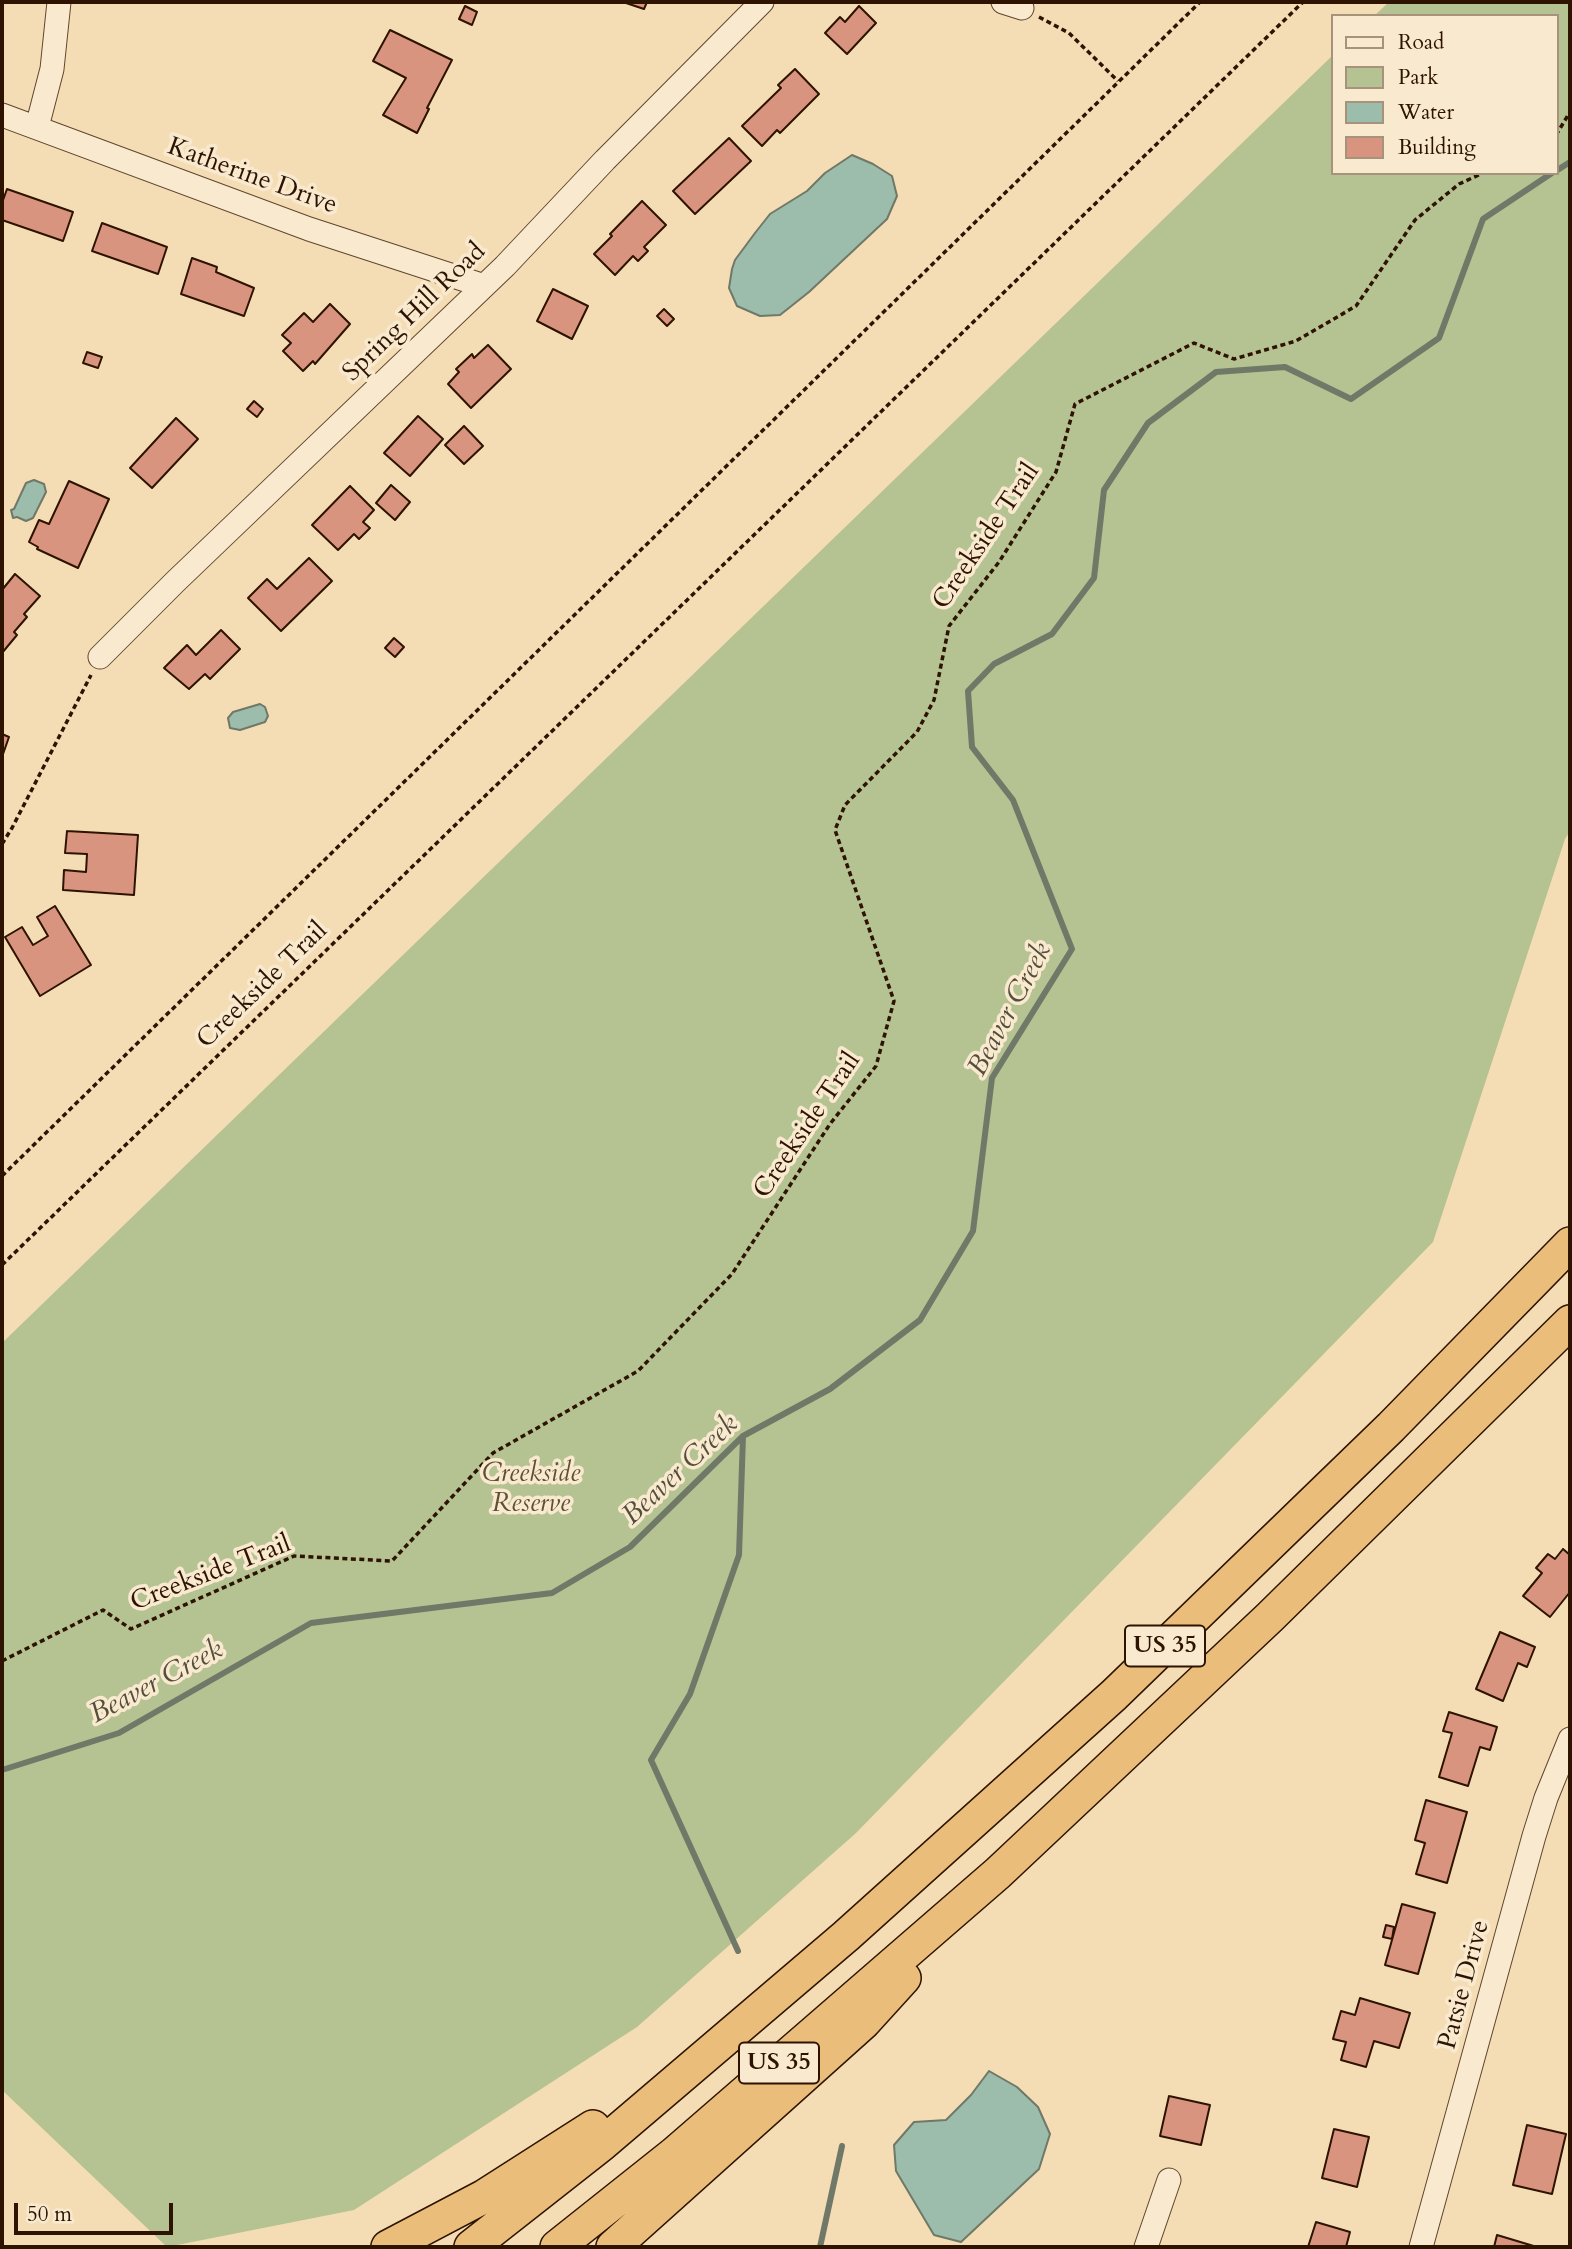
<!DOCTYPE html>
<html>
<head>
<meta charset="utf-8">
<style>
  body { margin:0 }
  #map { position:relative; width:1572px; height:2249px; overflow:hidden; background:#f4ddb5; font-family:Cardo,serif }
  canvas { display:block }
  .frame { position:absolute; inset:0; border:4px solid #2d1300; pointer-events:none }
  .legend { position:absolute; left:1331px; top:14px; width:228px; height:161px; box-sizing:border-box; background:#f8e9cf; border:2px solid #a7937c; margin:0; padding:9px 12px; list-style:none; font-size:21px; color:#2d1300 }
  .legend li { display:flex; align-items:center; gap:14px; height:35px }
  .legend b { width:35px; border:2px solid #a7937c }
  .scale { position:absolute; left:14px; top:2203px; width:159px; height:32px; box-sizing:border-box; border:4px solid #2d1300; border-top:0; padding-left:9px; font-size:21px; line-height:24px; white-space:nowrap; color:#2d1300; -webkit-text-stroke:5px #f8e9cf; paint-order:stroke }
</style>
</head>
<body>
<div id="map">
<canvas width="1572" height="2249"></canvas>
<div class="frame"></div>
<ul class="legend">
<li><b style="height:9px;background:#f8e9cf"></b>Road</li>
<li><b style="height:19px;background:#b5c292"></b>Park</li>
<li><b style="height:19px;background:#9cbcac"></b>Water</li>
<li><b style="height:19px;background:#d9947f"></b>Building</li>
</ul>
<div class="scale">50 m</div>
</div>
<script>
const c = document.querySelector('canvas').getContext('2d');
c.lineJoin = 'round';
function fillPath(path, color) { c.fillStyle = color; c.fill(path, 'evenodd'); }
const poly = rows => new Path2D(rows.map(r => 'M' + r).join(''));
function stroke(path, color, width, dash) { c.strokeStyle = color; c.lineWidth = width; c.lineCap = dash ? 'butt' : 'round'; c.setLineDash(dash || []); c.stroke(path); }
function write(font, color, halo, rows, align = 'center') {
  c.font = font + ' Cardo,serif'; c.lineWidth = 7; c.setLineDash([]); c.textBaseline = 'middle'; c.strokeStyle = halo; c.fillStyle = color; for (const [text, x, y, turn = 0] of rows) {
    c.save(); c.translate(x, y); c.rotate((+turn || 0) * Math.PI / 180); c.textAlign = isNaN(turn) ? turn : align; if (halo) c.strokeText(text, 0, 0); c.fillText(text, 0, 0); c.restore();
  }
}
const green = poly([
  [1389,2,1570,2,1570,831,1565,839,1433,1242,856,1833,637,2027,354,2210,167,2247,2,2090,2,1343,1332,56,1332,173,1556,173,1556,16,1374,16]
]);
const water = poly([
  [852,155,873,164,892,176,897,196,887,219,809,292,780,315,760,316,737,306,729,288,732,269,735,260,755,233,770,214,807,191,825,173,852,155],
  [34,480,44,484,46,492,33,518,26,521,17,517,13,518,11,510,14,509,26,483,34,480],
  [260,704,265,707,268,716,265,722,240,730,230,728,228,718,233,712,260,704],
  [989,2071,1017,2087,1038,2107,1050,2134,1039,2169,961,2242,934,2235,896,2171,894,2145,914,2122,946,2120,971,2095,989,2071]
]);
const stream = poly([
  [1556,171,1570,162],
  [2,1770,119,1733,311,1623,552,1593,630,1547,743,1436,830,1389,920,1320,973,1231,992,1078,1072,949,1013,800,972,747,968,691,994,664,1052,634,1094,578,1104,490,1148,423,1216,372,1285,367,1351,399,1439,338,1483,219,1552,173],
  [738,1951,651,1760,690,1694,739,1555,743,1436],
  [820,2247,842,2146]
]);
const building = poly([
  [623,2,647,2,644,9,623,2],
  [465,6,477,12,472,25,459,19,465,6],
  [859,6,876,23,847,54,825,33,840,17,845,22,859,6],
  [390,30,452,60,427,108,429,109,417,133,383,115,406,78,373,61,390,30],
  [795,69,819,94,780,133,777,130,762,146,742,126,781,88,778,85,795,69],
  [729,138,751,161,695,214,673,191,729,138],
  [7,189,73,212,63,241,2,220,2,203,7,189],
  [642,201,666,225,644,247,648,251,638,261,633,256,615,275,594,254,612,236,610,234,642,201],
  [102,223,167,247,158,274,92,251,102,223],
  [192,258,217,267,216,272,254,288,244,316,181,294,192,258],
  [553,289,588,306,572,339,537,321,553,289],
  [330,304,350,324,315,364,313,361,303,371,283,351,291,343,282,335,304,313,313,322,330,304],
  [664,309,674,319,667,326,657,316,664,309],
  [488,345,511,369,471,408,448,384,459,372,456,369,472,354,474,358,488,345],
  [87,352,102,357,98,368,83,363,87,352],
  [254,401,263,409,257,417,247,409,254,401],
  [418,416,443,439,410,476,384,453,418,416],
  [176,418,198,439,152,488,130,468,176,418],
  [464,426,483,446,464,464,445,445,464,426],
  [69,481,109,499,78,568,37,549,38,547,29,542,39,520,49,524,69,481],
  [391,485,410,502,395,520,376,503,391,485],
  [350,486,374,510,363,522,370,528,359,539,354,534,338,550,312,525,350,486],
  [309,558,332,581,281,631,248,598,267,579,277,589,309,558],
  [15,574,40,596,24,614,27,617,14,632,17,635,2,653,2,590,15,574],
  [221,630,240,649,210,679,205,674,189,689,164,668,187,645,196,655,221,630],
  [394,638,404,647,395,657,385,648,394,638],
  [2,734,9,737,2,757,2,734],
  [67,831,138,835,134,895,63,890,64,870,86,872,87,854,65,853,67,831],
  [55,906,91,965,40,996,5,937,22,927,33,945,48,936,37,917,55,906],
  [1563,1549,1570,1555,1570,1592,1550,1617,1523,1596,1542,1573,1536,1568,1548,1554,1555,1559,1563,1549],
  [1500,1632,1535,1647,1527,1667,1518,1663,1503,1701,1476,1689,1500,1632],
  [1449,1712,1497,1727,1490,1750,1480,1747,1468,1786,1439,1777,1452,1733,1443,1731,1449,1712],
  [1426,1800,1467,1812,1447,1883,1416,1874,1425,1843,1415,1840,1426,1800],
  [1402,1904,1435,1913,1418,1974,1385,1965,1402,1904],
  [1386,1925,1394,1927,1392,1939,1383,1937,1386,1925],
  [1360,1998,1410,2013,1399,2048,1374,2041,1366,2067,1341,2060,1346,2042,1333,2039,1341,2011,1355,2015,1360,1998],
  [1169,2096,1210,2105,1201,2145,1160,2136,1169,2096],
  [1527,2125,1566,2134,1552,2194,1513,2185,1527,2125],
  [1334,2129,1369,2137,1357,2187,1322,2178,1334,2129],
  [1316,2222,1350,2232,1346,2247,1308,2247,1316,2222],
  [1497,2235,1537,2247,1494,2247,1497,2235]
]);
const path = poly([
  [1039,17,1069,33,1118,81],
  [1556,135,1570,112],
  [2,844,12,828,91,675],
  [2,1176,1200,2],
  [2,1265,1303,2],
  [2,1661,103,1610,131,1629,294,1556,392,1561,493,1453,638,1371,732,1274,830,1124,876,1066,894,1001,835,830,845,805,917,732,934,700,949,626,999,562,1056,472,1075,404,1194,343,1234,359,1296,341,1356,306,1415,220,1459,184,1483,173]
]);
const minor = poly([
  [1003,2,1022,8],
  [2,115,309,229,484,286],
  [37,127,52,69,59,2],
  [100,657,175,582,505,266,605,160,762,2],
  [1146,2247,1169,2180],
  [1421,2247,1534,1836,1546,1798,1570,1739]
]);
const highway = poly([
  [388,2247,485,2196,593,2127],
  [471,2247,602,2144,846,1936,1114,1695,1391,1427,1570,1244],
  [557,2247,674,2154,998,1873,1270,1617,1570,1322],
  [613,2247,864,2022,904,1978]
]);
const shields = [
  [1165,1646,80],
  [779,2063,80]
];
const shieldNames = [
  ["US 35",1165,1646],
  ["US 35",779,2063]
];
const streetNames = [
  ["Katherine Drive",252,177,20],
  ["Spring Hill Road",415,313,-44],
  ["Creekside Trail",987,537,-56],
  ["Creekside Trail",263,986,-44],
  ["Creekside Trail",808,1126,-56],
  ["Creekside Trail",211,1574,-21],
  ["Patsie Drive",1465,1985,-75]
];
const parkNames = [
  ["Creekside",531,1475],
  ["Reserve",531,1505]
];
const waterNames = [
  ["Beaver Creek",1011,1010,-62],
  ["Beaver Creek",681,1471,-43],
  ["Beaver Creek",157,1683,-28]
];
fillPath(green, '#b5c292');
fillPath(water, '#9cbcac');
stroke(water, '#707867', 2);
stroke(stream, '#707867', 6);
fillPath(building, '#d9947f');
stroke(building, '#2d1300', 2);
stroke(minor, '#5f462d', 25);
stroke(highway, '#2d1300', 36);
stroke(path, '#2d1300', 3.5, [5, 3.5]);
stroke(minor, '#f8e9cf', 23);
stroke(highway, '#eabe7a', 33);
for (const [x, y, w] of shields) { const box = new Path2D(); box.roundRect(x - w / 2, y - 20.5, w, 41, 5); c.fillStyle = '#f8e9cf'; c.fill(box); stroke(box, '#2d1300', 2); }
write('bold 24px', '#2d1300', null, shieldNames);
write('26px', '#2d1300', '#f8e9cf', streetNames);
write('italic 26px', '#5d5033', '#f8e9cf', parkNames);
write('italic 28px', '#544e3c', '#f8e9cf', waterNames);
</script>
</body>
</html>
